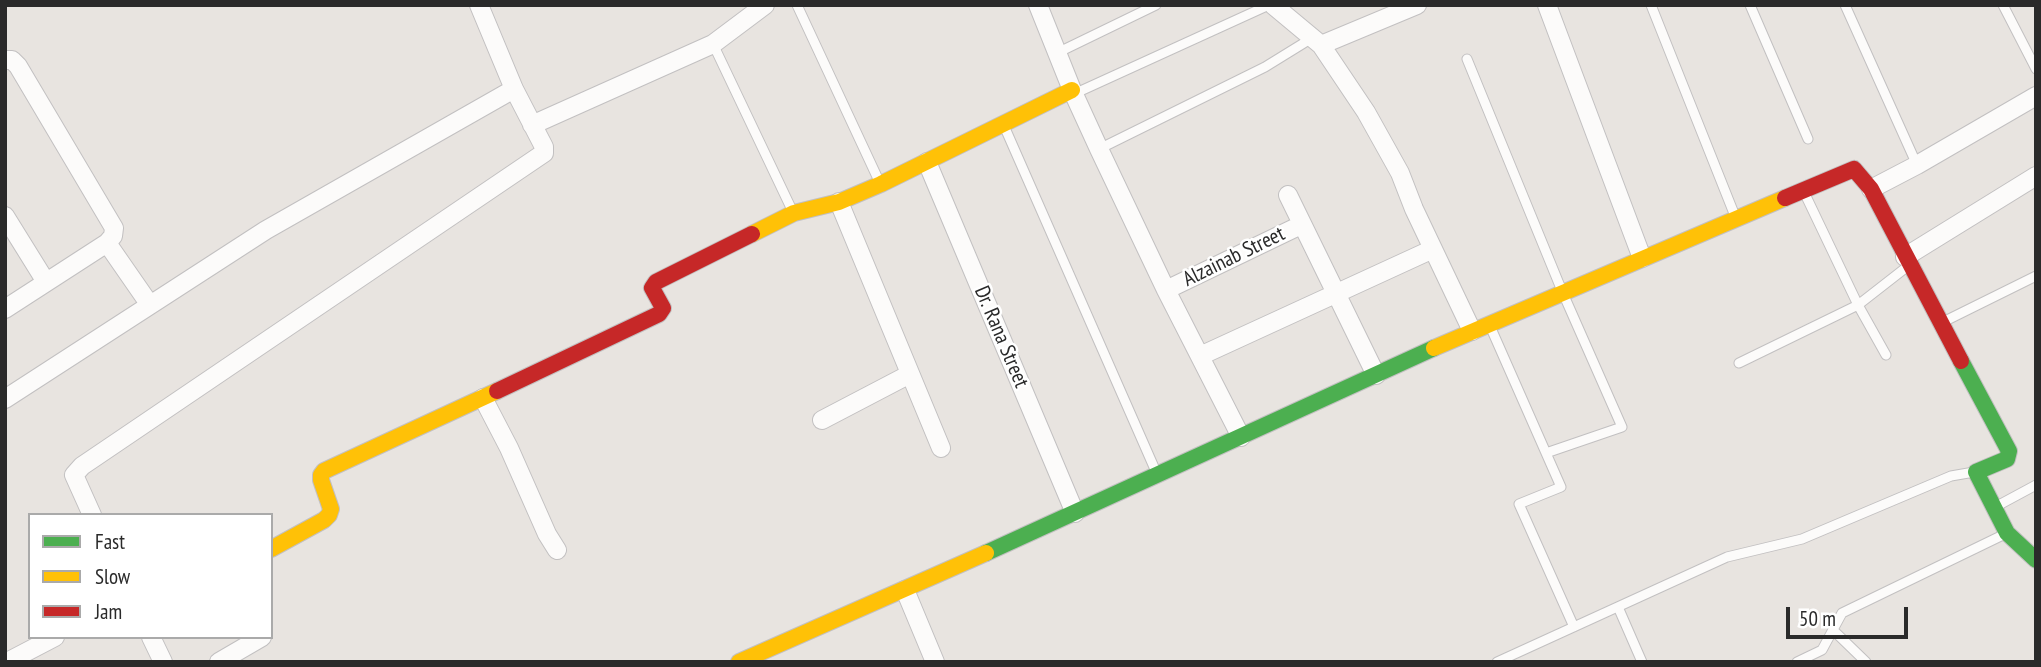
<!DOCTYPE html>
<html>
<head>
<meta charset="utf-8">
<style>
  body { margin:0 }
  #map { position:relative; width:2041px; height:667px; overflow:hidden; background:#e8e4e0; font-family:"PT Sans Narrow",sans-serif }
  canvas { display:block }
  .frame { position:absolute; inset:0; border:7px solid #2a2a2a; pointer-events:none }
  .legend { position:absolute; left:28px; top:513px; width:245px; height:126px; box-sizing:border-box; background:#fff; border:2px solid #aaa; margin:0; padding:9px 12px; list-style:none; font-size:21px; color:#2a2a2a }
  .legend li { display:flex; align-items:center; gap:14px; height:35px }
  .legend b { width:35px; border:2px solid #aaa }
  .scale { position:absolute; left:1786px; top:607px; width:122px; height:32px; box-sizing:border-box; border:4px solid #2a2a2a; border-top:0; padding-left:9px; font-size:21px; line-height:24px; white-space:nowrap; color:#2a2a2a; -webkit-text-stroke:5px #fff; paint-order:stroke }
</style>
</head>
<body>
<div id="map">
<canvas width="2041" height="667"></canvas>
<div class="frame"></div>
<ul class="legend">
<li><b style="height:9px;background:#4caf50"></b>Fast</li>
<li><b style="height:9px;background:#ffc107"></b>Slow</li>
<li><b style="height:9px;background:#c62828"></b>Jam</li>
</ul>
<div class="scale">50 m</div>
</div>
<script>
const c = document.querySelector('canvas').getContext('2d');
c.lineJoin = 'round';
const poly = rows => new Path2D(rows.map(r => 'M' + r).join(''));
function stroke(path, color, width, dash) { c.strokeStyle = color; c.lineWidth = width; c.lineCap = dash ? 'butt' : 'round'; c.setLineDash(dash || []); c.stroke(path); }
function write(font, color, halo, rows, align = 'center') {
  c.font = font + ' "PT Sans Narrow",sans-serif'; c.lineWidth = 5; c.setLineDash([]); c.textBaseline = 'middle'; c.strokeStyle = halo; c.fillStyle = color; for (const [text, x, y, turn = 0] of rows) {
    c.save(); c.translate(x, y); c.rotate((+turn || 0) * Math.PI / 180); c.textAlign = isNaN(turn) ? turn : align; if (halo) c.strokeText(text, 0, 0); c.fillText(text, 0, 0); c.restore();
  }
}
const lane = poly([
  [797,5,879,181],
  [1651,5,1735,216],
  [1750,5,1808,139],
  [1845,5,1917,165],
  [2003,5,2036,69],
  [713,44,792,210],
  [1057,53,1156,5],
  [1467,59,1562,291,1622,427,1546,453],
  [1076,93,1269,5],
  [1005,128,1157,474],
  [1099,149,1265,67,1312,38],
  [1804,192,1858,305,1886,355],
  [1943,322,2036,276],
  [1490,326,1561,487,1519,504,1574,627],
  [1739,363,1858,305,1908,266],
  [1997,506,2036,485],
  [1618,607,1642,662],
  [1833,630,1866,662],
  [1497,662,1727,557,1802,539,1951,476,1974,472],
  [1797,662,1822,650,1842,613,2005,534]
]);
const street = poly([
  [1038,5,1072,90,1099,149,1166,290,1241,437],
  [1273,5,1321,45,1366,112,1400,173,1414,209,1472,331],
  [1547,5,1642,258],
  [1321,45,1417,5],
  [5,60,12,60,18,66,114,228,113,236,107,243,5,309],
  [532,125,713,44,765,5],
  [927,162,1075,513],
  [1871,189,1917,165,2036,96],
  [1288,195,1376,375],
  [839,202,941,448],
  [5,216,46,282],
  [107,243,150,305],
  [1905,257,2036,176],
  [1166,290,1301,225],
  [1200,356,1433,249],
  [483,398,509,448,547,534,557,550],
  [5,399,266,230,514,89],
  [822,420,910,374],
  [92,515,74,475,82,466,544,153,544,147,514,89,479,5],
  [905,590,935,662],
  [151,637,163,662],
  [7,662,55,637],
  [219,662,262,637]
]);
const fast = poly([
  [1961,361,2009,451,2007,459,1976,472,2007,533,2036,560],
  [986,553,1434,348]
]);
const slow = poly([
  [752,234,794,213,839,202,881,184,1072,90],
  [1434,348,1785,198],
  [271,549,324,520,329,515,331,509,321,480,321,475,324,471,497,391],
  [739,662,986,553]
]);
const jam = poly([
  [1785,198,1854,169,1871,189,1961,361],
  [497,391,659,314,663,308,652,288,656,282,752,234]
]);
const streetNames = [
  ["Alzainab Street",1234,257,-26],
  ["Dr. Rana Street",1001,337,67]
];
stroke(lane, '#c2c0c1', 11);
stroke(street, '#c2c0c1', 20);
stroke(fast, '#c2c0c1', 18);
stroke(slow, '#c2c0c1', 18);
stroke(jam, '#c2c0c1', 18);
stroke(lane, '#fcfbfa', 9);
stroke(street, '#fcfbfa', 18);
stroke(fast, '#4caf50', 16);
stroke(slow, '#ffc107', 16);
stroke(jam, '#c62828', 16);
write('21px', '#2a2a2a', '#fff', streetNames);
</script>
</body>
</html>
